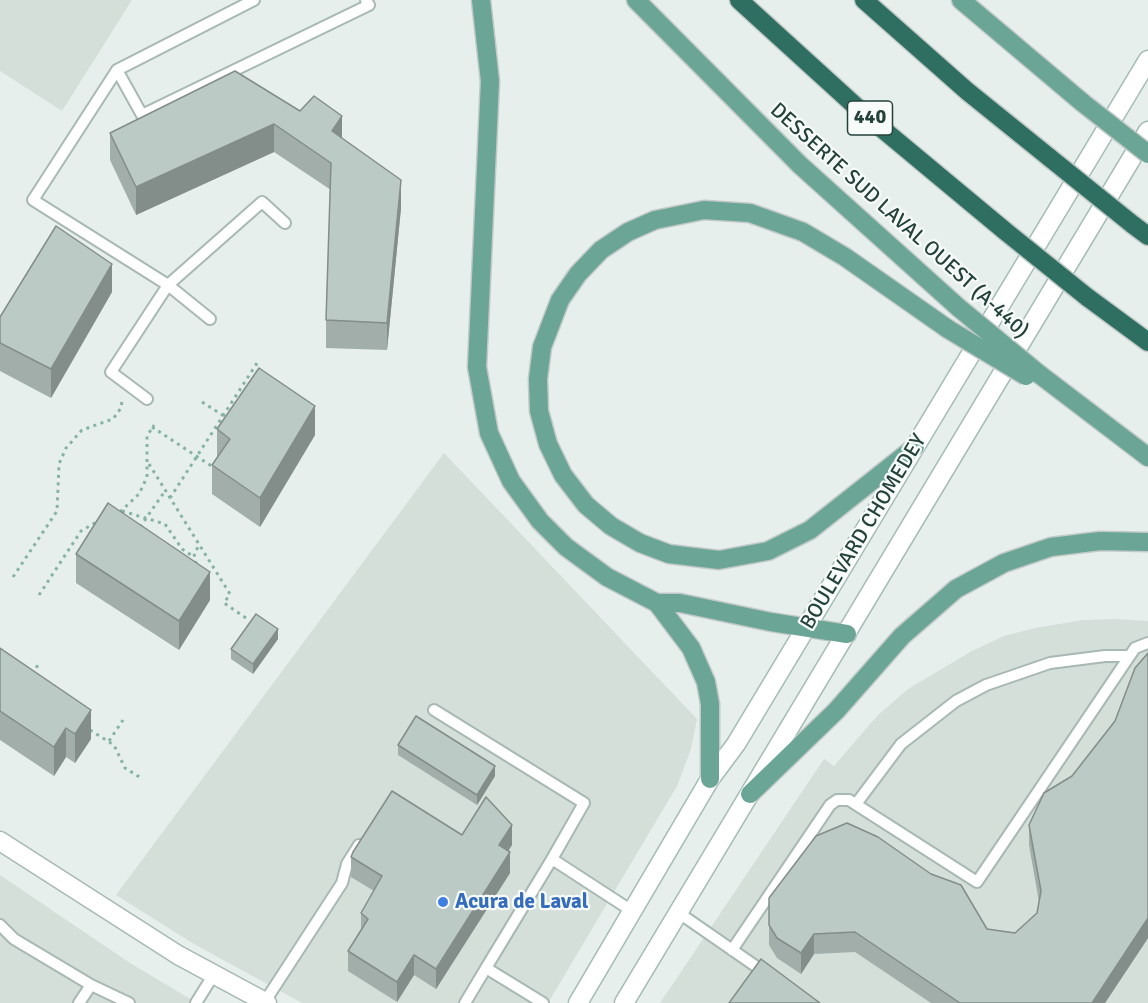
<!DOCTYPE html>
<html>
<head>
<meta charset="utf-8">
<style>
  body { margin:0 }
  canvas { display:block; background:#e6efeb }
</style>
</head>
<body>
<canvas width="1148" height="1003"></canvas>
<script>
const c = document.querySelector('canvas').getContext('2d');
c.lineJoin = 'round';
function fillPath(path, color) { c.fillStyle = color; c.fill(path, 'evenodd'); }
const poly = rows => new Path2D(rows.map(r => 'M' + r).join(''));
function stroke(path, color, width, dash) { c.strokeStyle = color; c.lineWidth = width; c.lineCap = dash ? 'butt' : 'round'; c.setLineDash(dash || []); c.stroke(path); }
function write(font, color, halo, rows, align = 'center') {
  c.font = font + ' Signika,sans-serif'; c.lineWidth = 4.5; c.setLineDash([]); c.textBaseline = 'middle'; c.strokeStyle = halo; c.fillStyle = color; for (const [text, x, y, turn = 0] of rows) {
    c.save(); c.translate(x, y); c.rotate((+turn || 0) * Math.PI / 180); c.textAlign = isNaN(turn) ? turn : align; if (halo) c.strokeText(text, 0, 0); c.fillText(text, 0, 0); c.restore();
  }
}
const built = poly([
  [0,0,132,0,62,111,0,71],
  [444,453,697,719,691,749,677,786,548,1003,302,1003,194,944,116,895],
  [1117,619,1148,621,1148,1003,660,1003,824,759,834,766,877,716,908,689,972,651,1004,636,1035,628,1083,620],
  [0,875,130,963,197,1003,0,1003]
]);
const path = poly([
  [202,402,224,416],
  [152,427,213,467],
  [149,464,230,594,224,603,246,618],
  [170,498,259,360],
  [122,511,165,524,182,549,194,557],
  [120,512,139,494,147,477,147,436,154,425],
  [140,527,165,491],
  [196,564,194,553,199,546],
  [13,577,57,511,59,464,66,448,82,430,113,419,121,408,122,401],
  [39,595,81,531,100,520],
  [32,674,38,665],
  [90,730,114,745,125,768,141,778],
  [109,741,123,720]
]);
const lane = poly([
  [117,70,142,115,369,5,366,0],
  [210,319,168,285,262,202,285,223],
  [147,399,111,372,168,285,33,200,117,70,254,0],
  [434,710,584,803,552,859],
  [856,804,901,744,956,701,986,685,1050,663,1105,656,1129,656],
  [679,913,767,974],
  [0,925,14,939,91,985,79,1003],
  [732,950,830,805,837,800,849,800,977,882,1135,648,1148,643],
  [91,985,129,1003],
  [196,1003,214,974],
  [264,1003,342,883,347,864,359,845],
  [465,1003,486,968],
  [543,1003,486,968,552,859,632,911]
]);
const street = poly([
  [0,841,178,955,267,1003]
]);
const secondary = poly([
  [578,1003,710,779,736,744,1148,60],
  [624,1003,1148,131]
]);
const primary = poly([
  [481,0,490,81,477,367,489,433,511,481,540,521,566,547,607,577,657,603,680,603,771,622,847,634],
  [636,0,800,165,959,308],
  [961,0,1083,103],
  [1039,374,1148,457],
  [915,447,810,530,768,551,719,560,669,554,640,543,611,526,586,505,563,475,548,444,539,411,538,379,542,347,560,300,578,274,601,250,628,232,655,220,704,210,750,213,803,232,845,257,948,329],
  [657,603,691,648,706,682,710,704,710,779],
  [750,794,836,711,902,636,956,589,1004,563,1051,547,1100,541,1148,542]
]);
const highway = poly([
  [739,0,862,112,1005,231],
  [864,0,967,91,1050,158],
  [1132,224,1148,236],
  [1087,297,1148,342]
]);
const primaryBridge = poly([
  [1083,103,1148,154],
  [959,308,1039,374],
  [948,329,1026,376]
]);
const highwayBridge = poly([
  [1050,158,1132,224],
  [1005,231,1087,297]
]);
const wall = poly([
  [235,71,342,139,401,208,387,350,326,348,326,320,331,190,274,152,136,215,110,160,110,133],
  [112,292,51,398,0,371,0,317],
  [217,429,315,435,260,527,212,494,212,465,217,458],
  [76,554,210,600,179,650,76,583],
  [278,639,253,674,231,659,231,649],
  [0,648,91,739,75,763,66,757,54,776,0,740],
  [1115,721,1148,938,1105,1003,931,1003,855,952,814,954,801,974,777,958,769,945,769,898,1015,933,1037,913,1039,902,1029,845,1029,825,1072,776],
  [398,745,495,776,477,805,398,755],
  [462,835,512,845,508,851,510,873,436,989,414,975,397,1002,348,971,348,951,361,929,361,913,374,891,351,877,351,857]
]);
const shadedWall = poly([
  [342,116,342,143,332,131],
  [274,124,274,152,136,215,136,187],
  [401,180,401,208,387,350,387,323],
  [112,264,112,292,51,398,51,369],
  [315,406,315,435,260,527,260,498],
  [210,572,210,600,179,650,179,621],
  [278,629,278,639,253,674,253,664],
  [91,710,91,739,75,763,75,734],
  [66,728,66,757,54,776,54,747],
  [495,766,495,776,477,805,477,795],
  [512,825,512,845,499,865,499,845],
  [510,852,510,873,436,989,436,969],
  [1148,918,1148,938,1105,1003,1092,1003],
  [814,934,814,954,801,974,801,953],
  [414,955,414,975,397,1002,397,982]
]);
const building = poly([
  [235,71,300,111,314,96,342,116,332,131,401,180,387,323,326,320,331,163,274,124,136,187,110,133,235,71],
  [56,226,112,264,51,369,0,343,0,317,56,226],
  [259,368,315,406,260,498,212,465,230,439,217,429,259,368],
  [108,503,210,572,179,621,76,554,108,503],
  [256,614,278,629,253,664,231,649,256,614],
  [0,648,91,710,75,734,66,728,54,747,0,711,0,648],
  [1148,653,1148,918,1092,1003,960,1003,855,932,814,934,801,953,777,938,769,925,769,898,816,836,847,823,878,837,931,874,961,885,987,929,1015,933,1037,913,1041,891,1029,825,1044,793,1072,776,1115,721,1135,668,1148,653],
  [416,716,495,766,477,795,398,745,416,716],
  [392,791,462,835,486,797,512,825,499,845,510,852,436,969,414,955,397,982,348,951,368,919,361,913,382,876,351,857,353,852,392,791],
  [761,959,820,1003,729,1003,761,959]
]);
const markers = [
  [443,902,6,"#3f7fe0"]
];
const shields = [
  [870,118,45]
];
const shieldNames = [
  ["440",870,118]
];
const streetNames = [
  ["DESSERTE SUD LAVAL OUEST (A-440)",899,221,42],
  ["BOULEVARD CHOMEDEY",864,532,-59]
];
const shopNames = [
  ["Acura de Laval",455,902]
];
fillPath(built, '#d4dfda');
stroke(lane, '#a8b8b2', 14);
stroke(street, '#a8b8b2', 21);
stroke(secondary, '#a4bbb3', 21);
stroke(primary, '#c2cac8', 21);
stroke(highway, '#c2cac8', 21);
stroke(path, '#86b3a5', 3, [3, 4.5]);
stroke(lane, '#fff', 10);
stroke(street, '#fff', 18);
stroke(secondary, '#fff', 18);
stroke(primary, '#6aa596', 18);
stroke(highway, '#2f6f62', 18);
stroke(primaryBridge, '#c2cac8', 21, []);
stroke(highwayBridge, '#c2cac8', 21, []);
stroke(primaryBridge, '#6aa596', 18);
stroke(highwayBridge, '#2f6f62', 18);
fillPath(wall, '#a1aea9');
fillPath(shadedWall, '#838d89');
fillPath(building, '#bbcac4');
stroke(building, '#838d89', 1.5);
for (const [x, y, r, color] of markers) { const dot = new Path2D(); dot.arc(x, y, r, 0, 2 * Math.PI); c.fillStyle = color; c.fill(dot); stroke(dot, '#f7fbf9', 2); }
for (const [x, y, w] of shields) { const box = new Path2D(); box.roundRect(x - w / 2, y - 17, w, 34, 4.5); c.fillStyle = '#f7fbf9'; c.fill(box); stroke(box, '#24423a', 1.5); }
write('bold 20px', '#24423a', null, shieldNames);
write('21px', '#24423a', '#f7fbf9', streetNames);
write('bold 21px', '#366cbe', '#f7fbf9', shopNames, 'left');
</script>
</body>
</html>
